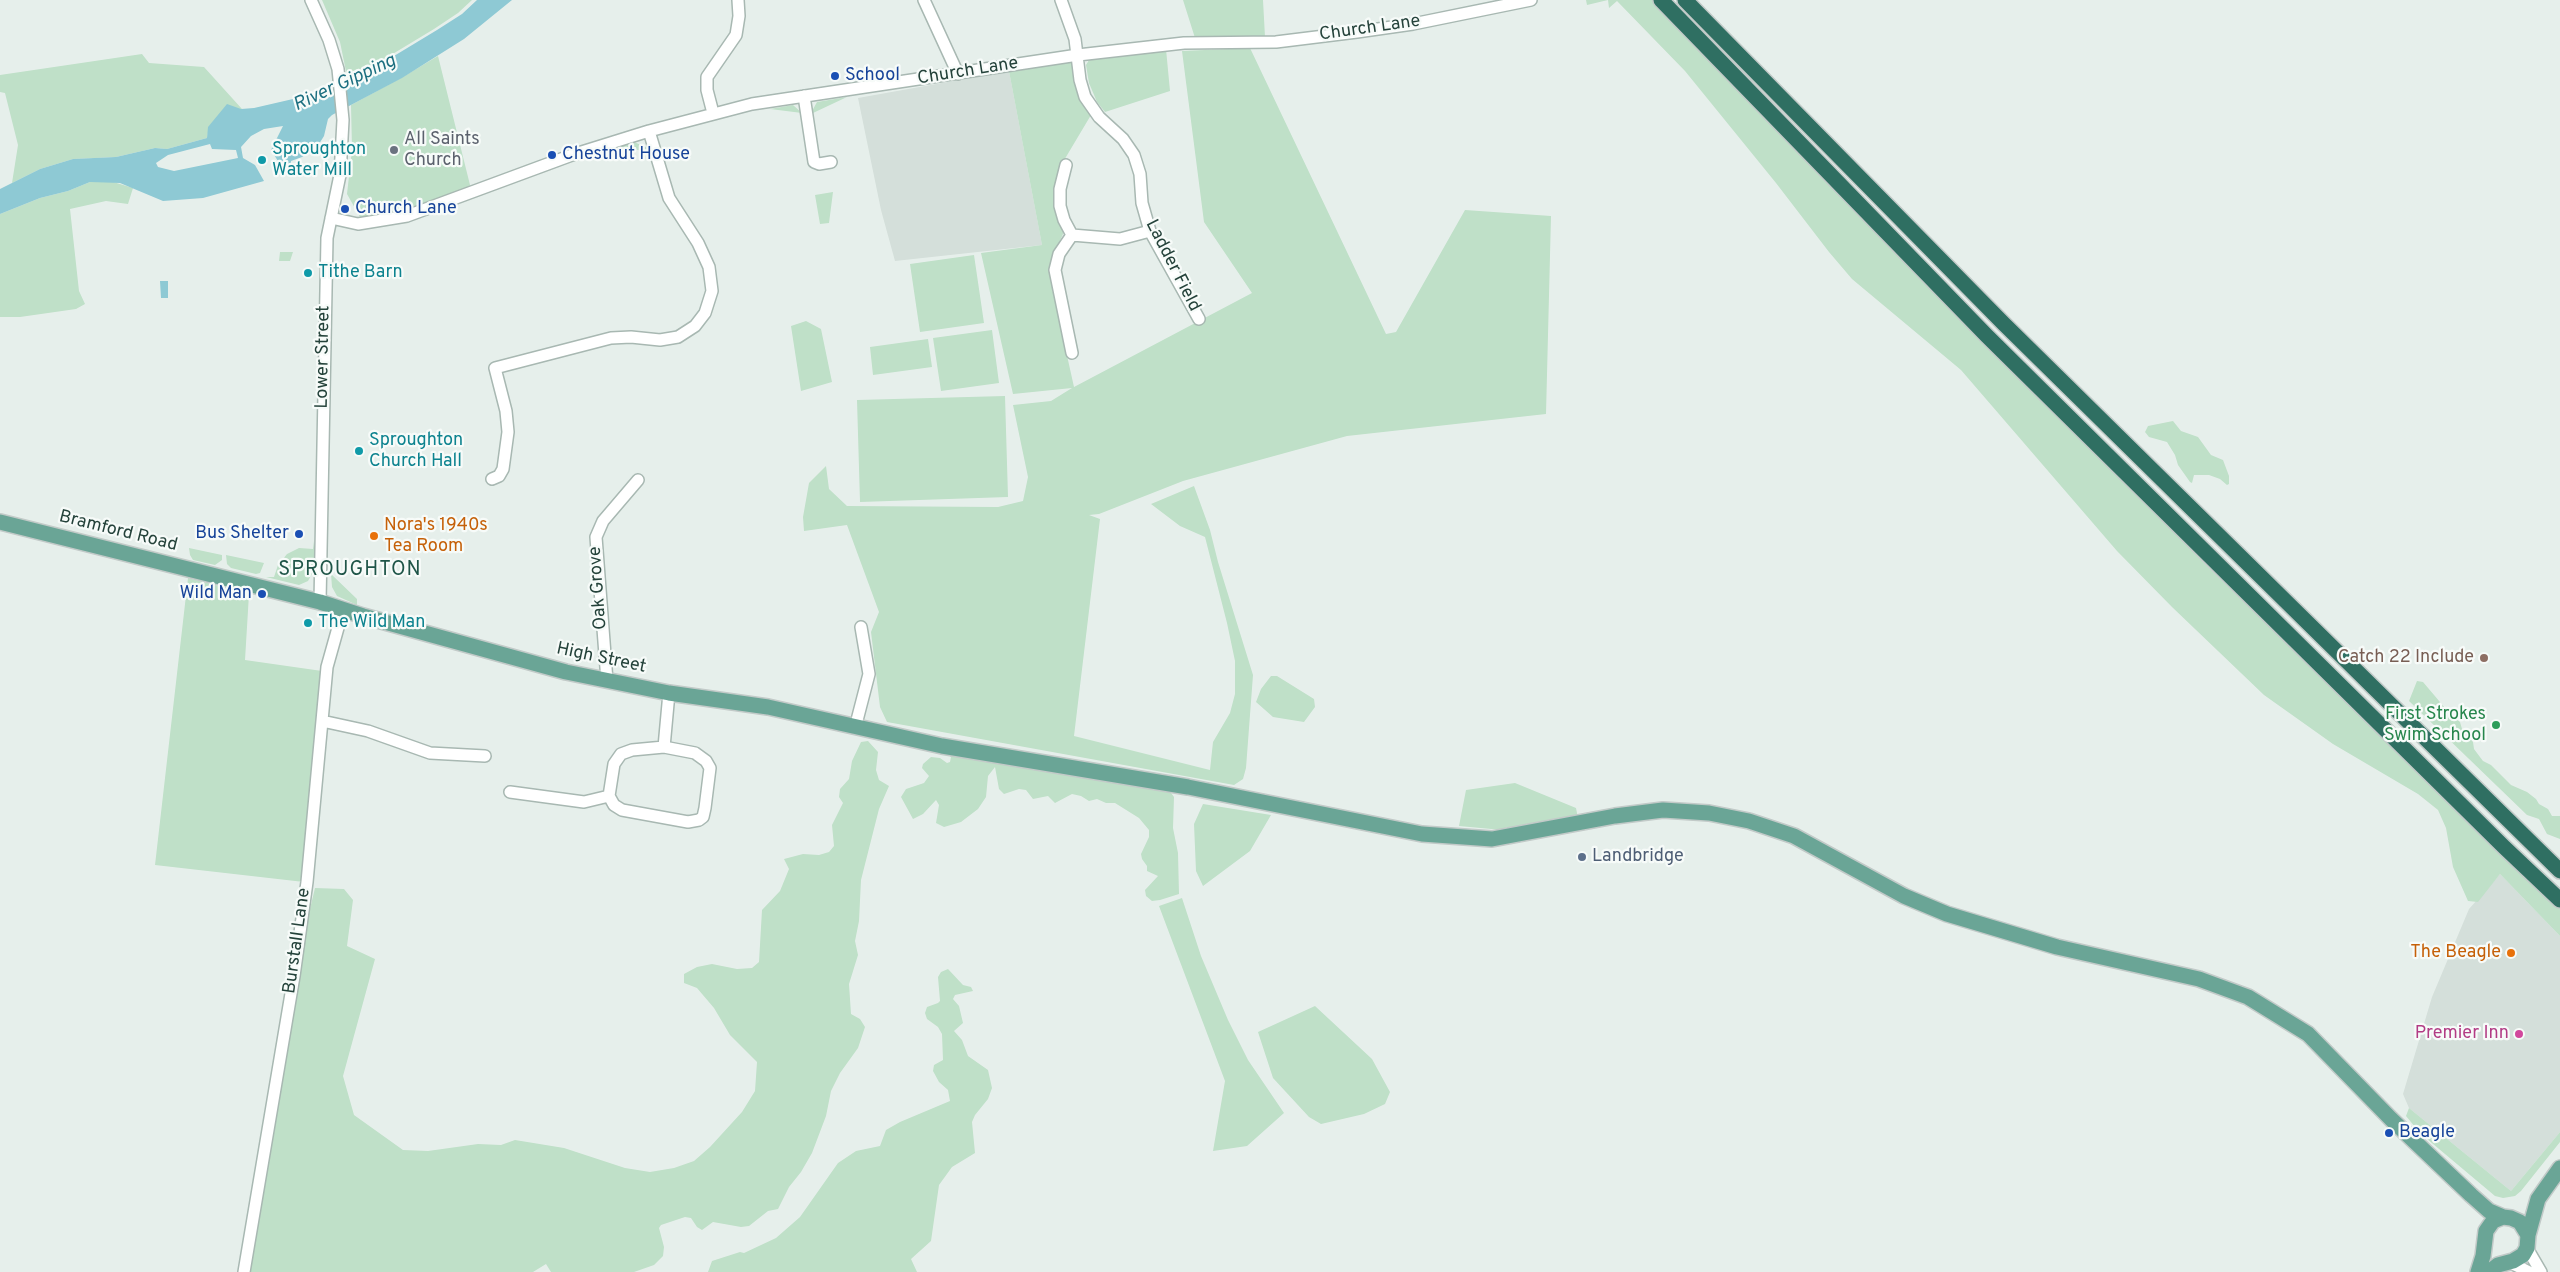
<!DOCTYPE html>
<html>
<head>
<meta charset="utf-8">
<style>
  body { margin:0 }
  canvas { display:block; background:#e6efeb }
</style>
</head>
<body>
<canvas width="2560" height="1272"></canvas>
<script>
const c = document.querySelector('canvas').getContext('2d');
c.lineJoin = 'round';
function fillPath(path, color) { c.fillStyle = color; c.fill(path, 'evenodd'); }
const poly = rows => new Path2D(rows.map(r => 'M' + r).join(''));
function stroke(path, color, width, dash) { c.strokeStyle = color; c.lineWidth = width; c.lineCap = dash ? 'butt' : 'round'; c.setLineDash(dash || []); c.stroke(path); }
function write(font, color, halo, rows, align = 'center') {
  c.font = font + ' Overpass,sans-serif'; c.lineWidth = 4.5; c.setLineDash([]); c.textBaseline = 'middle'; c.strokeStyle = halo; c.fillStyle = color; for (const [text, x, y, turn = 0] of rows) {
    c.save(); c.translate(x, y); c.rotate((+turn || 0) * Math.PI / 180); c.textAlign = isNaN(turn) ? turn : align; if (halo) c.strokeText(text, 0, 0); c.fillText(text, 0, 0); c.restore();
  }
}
const built = poly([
  [1009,71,1042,245,895,261,881,210,858,98],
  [2500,874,2560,936,2560,1132,2511,1191,2409,1108,2403,1094,2432,997,2469,909]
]);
const green = poly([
  [322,0,472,0,458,13,434,29,348,81,340,42],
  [1183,0,1263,0,1265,37,1195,38],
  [1586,0,1652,0,2205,564,2445,799,2560,908,2560,936,2500,874,2478,902,2468,901,2453,867,2446,828,2438,810,2418,794,2333,744,2264,695,2172,607,2117,551,1961,370,1852,279,1829,252,1776,183,1685,71,1617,1,1609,8,1608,0,1587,5],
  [1250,48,1386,334,1396,332,1465,210,1551,216,1546,414,1347,436,1183,481,1099,514,1089,515,1100,519,1074,736,1210,770,1213,742,1230,713,1235,694,1235,661,1227,623,1205,537,1180,526,1151,504,1194,486,1210,530,1218,562,1253,675,1246,768,1243,779,1234,785,887,722,880,707,871,632,879,612,847,525,804,531,803,517,809,483,826,466,829,489,847,506,998,507,1023,501,1028,477,1013,405,1051,401,1072,388,1013,394,981,253,1042,245,1009,71,1071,62,1091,115,1063,162,1063,234,1051,260,1050,269,1052,288,1074,387,1252,293,1204,222,1182,51],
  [1166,49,1170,91,1105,112,1097,102,1089,83,1086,65,1089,60],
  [142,54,149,63,204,67,242,109,217,118,209,127,207,138,167,149,155,148,116,157,73,159,40,169,12,183,18,145,5,93,0,92,0,75],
  [438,56,470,185,469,188,396,215,366,219,360,217,347,194,352,149,351,105,401,78],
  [847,97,813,113,811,113,817,102],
  [793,105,802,113,770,109],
  [634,142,646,147,649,152,616,146],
  [110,181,133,188,128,204,106,201,70,209,79,291,85,304,76,309,20,317,0,317,0,214,40,198,68,191,90,182],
  [833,192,829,223,820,224,815,195],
  [280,252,293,252,290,261,279,261],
  [974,255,984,323,920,332,910,264],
  [806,321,821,329,832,382,801,391,791,326],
  [992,330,999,383,941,391,933,338],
  [928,339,932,367,873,375,870,347],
  [1005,396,1008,497,860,502,857,400],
  [2173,421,2181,431,2198,437,2211,455,2223,460,2229,476,2229,484,2227,485,2220,479,2209,475,2194,475,2192,483,2190,482,2178,465,2175,455,2167,442,2149,437,2145,432,2148,426],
  [314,541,314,570,308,581,299,585,266,577,274,577,278,565,287,554,299,548,313,549],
  [189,548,222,555,222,560,215,565,193,560,190,555],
  [226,555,264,563,260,573,256,574,231,568,227,564],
  [331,574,357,599,357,605,337,596,332,587],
  [188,578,249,594,245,660,322,671,304,882,155,865],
  [1271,676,1277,676,1314,699,1315,707,1304,722,1273,717,1256,702,1261,689],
  [2417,681,2423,682,2451,715,2460,722,2462,729,2473,742,2474,749,2483,761,2491,765,2511,785,2527,792,2536,799,2539,804,2548,809,2552,816,2560,816,2560,839,2547,834,2539,819,2527,815,2409,701],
  [868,741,878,752,876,770,879,780,889,786,879,809,861,880,859,921,855,941,858,955,849,984,851,1014,860,1019,865,1027,858,1048,840,1073,831,1091,826,1116,812,1153,801,1172,789,1187,778,1209,768,1211,749,1226,741,1227,713,1222,702,1230,697,1227,691,1218,685,1217,661,1225,659,1228,664,1247,663,1256,654,1265,634,1272,551,1272,546,1264,533,1272,244,1272,294,976,315,888,344,889,353,900,347,946,375,959,343,1076,354,1115,403,1150,428,1151,478,1144,501,1145,515,1140,564,1148,625,1168,650,1172,674,1168,694,1161,710,1147,742,1112,755,1091,757,1062,730,1035,714,1008,697,988,684,983,684,974,697,967,712,964,737,969,752,968,759,962,762,910,780,891,789,869,784,859,803,854,819,855,829,852,834,846,832,825,843,803,839,797,840,789,849,779,852,761,861,742],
  [946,753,1169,790,1174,797,1173,828,1178,853,1179,894,1160,900,1152,901,1146,896,1145,890,1158,876,1147,871,1147,866,1142,859,1141,854,1149,837,1149,830,1139,818,1115,803,1106,803,1097,799,1089,801,1081,796,1072,794,1055,803,1048,796,1033,799,1026,790,1019,789,1004,794,999,789,995,767,988,776,986,797,978,809,961,822,944,827,936,823,939,805,936,800,923,814,913,819,901,797,906,789,924,783,929,776,922,768,923,764,931,757,940,758,947,763,950,762,951,757],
  [1515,783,1576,808,1578,818,1510,830,1507,827,1502,830,1459,826,1466,790],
  [1203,804,1271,815,1250,851,1203,886,1196,871,1194,824],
  [1182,898,1201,956,1228,1020,1248,1060,1284,1113,1247,1146,1213,1151,1225,1081,1159,906],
  [948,969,963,985,971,987,973,991,955,995,953,999,959,1006,963,1023,954,1031,962,1040,968,1056,988,1070,992,1088,988,1099,975,1115,972,1122,975,1153,952,1167,939,1185,931,1241,911,1259,917,1272,708,1272,712,1261,740,1252,744,1253,776,1238,800,1217,838,1163,856,1151,880,1146,886,1130,900,1122,950,1101,948,1090,939,1082,933,1071,934,1065,943,1060,942,1034,938,1027,927,1019,925,1013,927,1007,938,1003,940,1001,938,977,941,972],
  [1315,1006,1372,1059,1390,1092,1385,1104,1364,1114,1321,1124,1309,1117,1273,1078,1258,1032],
  [2409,1108,2511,1191,2560,1132,2560,1142,2521,1191,2515,1196,2503,1198,2495,1196,2420,1133,2406,1116]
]);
const water = poly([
  [477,0,512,0,464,39,402,78,332,115,328,119,324,136,319,144,302,157,291,161,290,169,283,169,271,150,283,126,264,129,251,136,241,147,243,158,255,165,264,181,203,198,163,201,120,183,90,182,68,191,40,198,0,214,0,189,40,169,73,159,116,157,155,148,167,149,207,138,208,127,227,104,241,109,254,108,332,90,351,82,437,30,462,14],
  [210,144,212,149,236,150,238,158,174,171,158,167,156,163,168,155],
  [160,281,168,281,168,298,161,298]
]);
const minor = poly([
  [311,0,329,40,338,69,343,120,340,175,327,238,320,602],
  [924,0,958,74],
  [1061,0,1075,39,1080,80,1085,97,1099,117,1123,139,1134,155,1140,174,1142,203,1150,231,1199,319],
  [804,96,814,162,819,164,831,162],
  [713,113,707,90,707,77,736,35,739,16,738,0],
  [1066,165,1060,189,1060,206,1064,220,1072,235,1120,239,1150,231],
  [331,218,358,224,407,216,572,155,649,131,752,104,1078,55,1184,43,1276,42,1357,32,1413,24,1531,0],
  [1072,235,1059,254,1055,270,1072,353],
  [492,479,499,476,503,469,508,432,506,411,495,368,611,338,631,337,660,340,678,337,695,326,705,313,712,291,709,267,698,243,669,198,649,131],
  [607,681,596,537,603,521,638,480],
  [322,721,368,731,430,753,485,756],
  [855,728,869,674,861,627],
  [510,792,584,802,609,796,614,764,621,754,632,750,664,747,669,693],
  [609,796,614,805,622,810,688,822,699,820,703,817,705,808,710,768,706,761,695,753,664,747],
  [2527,1248,2541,1272],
  [2509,1262,2529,1272],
  [244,1272,294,976,307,882,327,667,343,610]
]);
const major = poly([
  [0,522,320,602,363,616,566,672,669,693,768,707,942,746,1188,787,1422,834,1492,839,1615,816,1663,810,1709,813,1749,821,1794,836,1904,896,1947,914,2057,947,2199,979,2248,997,2308,1034,2391,1119,2471,1195,2489,1211,2503,1217],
  [2478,1272,2483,1256,2486,1231,2493,1221,2503,1217,2511,1218,2520,1222,2528,1235],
  [2489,1272,2498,1265,2513,1261,2523,1255,2527,1248,2528,1235,2538,1199,2560,1168]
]);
const highway = poly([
  [1661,0,1987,336,2504,847,2560,900],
  [1685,0,2004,324,2560,871]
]);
const markers = [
  [835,76,5,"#1a4fb4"],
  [394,150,5,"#6b7280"],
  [552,155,5,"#1a4fb4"],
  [262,160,5,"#0f9aa8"],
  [345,209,5,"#1a4fb4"],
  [308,273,5,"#0f9aa8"],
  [359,451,5,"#0f9aa8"],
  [299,534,5,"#1a4fb4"],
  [374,536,5,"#e8710a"],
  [262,594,5,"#1a4fb4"],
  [308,623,5,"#0f9aa8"],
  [2484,658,5,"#8d6e63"],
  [2496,725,5,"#2e9e5b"],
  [1582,857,5,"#5c6f8a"],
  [2511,953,5,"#e8710a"],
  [2519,1034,5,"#d1479c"],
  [2389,1133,5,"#1a4fb4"]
];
const streetNames = [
  ["Church Lane",1370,29,-8],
  ["Church Lane",968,72,-9],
  ["Ladder Field",1172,266,63],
  ["Lower Street",324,357,-89],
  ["Bramford Road",118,532,14],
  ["Oak Grove",599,588,-94],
  ["High Street",601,659,12],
  ["Burstall Lane",298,941,-82]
];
const transitNames = [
  ["School",845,76],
  ["Chestnut House",562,155],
  ["Church Lane",355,209],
  ["Bus Shelter",289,534,"right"],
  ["Wild Man",252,594,"right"],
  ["Beagle",2399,1133]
];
const worshipNames = [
  ["All Saints",404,140],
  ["Church",404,161]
];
const cultureNames = [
  ["Sproughton",272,150],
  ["Water Mill",272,171],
  ["Tithe Barn",318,273],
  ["Sproughton",369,441],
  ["Church Hall",369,462],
  ["The Wild Man",318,623]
];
const foodNames = [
  ["Nora's 1940s",384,526],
  ["Tea Room",384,547],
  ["The Beagle",2501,953,"right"]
];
const educationNames = [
  ["Catch 22 Include",2474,658]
];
const leisureNames = [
  ["First Strokes",2486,715],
  ["Swim School",2486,736]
];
const serviceNames = [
  ["Landbridge",1592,857]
];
const hotelNames = [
  ["Premier Inn",2509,1034]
];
const waterNames = [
  ["River Gipping",345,84,-25]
];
const quarterNames = [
  ["SPROUGHTON",350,571]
];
fillPath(built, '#d4dfda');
fillPath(green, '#bfe0c8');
fillPath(water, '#8ec9d4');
stroke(minor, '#a8b8b2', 14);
stroke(major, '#c2cac8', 18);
stroke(highway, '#c2cac8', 18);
stroke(minor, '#fff', 11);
stroke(major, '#6aa596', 15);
stroke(highway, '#2f6f62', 15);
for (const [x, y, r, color] of markers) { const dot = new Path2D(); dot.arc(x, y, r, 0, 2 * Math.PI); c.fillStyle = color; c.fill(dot); stroke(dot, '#f7fbf9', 2); }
write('18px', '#24423a', '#f7fbf9', streetNames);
write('18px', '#164399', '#f7fbf9', transitNames, 'left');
write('18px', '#5b616d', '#f7fbf9', worshipNames, 'left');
write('18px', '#0d838f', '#f7fbf9', cultureNames, 'left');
write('18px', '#c56008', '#f7fbf9', foodNames, 'left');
write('18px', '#785e54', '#f7fbf9', educationNames, 'right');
write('18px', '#27864d', '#f7fbf9', leisureNames, 'right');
write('18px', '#4e5e75', '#f7fbf9', serviceNames, 'left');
write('18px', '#b23c85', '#f7fbf9', hotelNames, 'right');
write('italic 19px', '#1c6f80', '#f7fbf9', waterNames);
c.letterSpacing = '1px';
write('20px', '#1f5548', '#f7fbf9', quarterNames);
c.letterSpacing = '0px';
</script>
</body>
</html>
